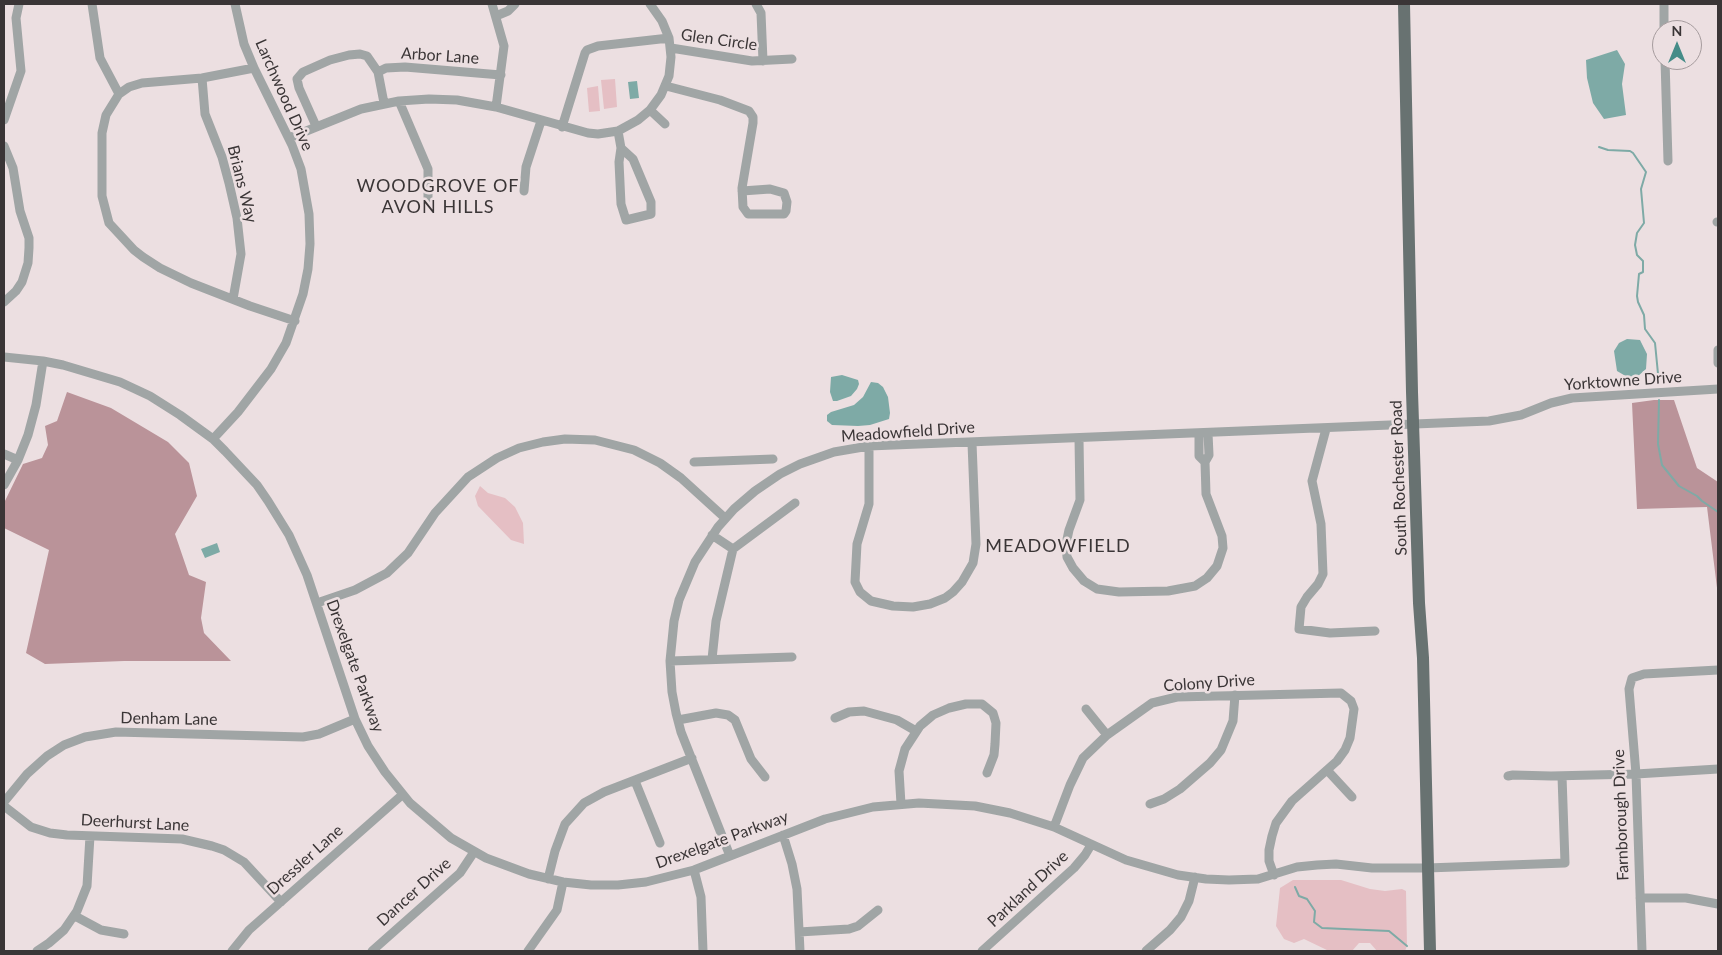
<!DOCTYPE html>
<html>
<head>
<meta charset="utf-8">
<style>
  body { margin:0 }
  #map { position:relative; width:1722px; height:955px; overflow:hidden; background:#ecdfe1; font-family:Lato,sans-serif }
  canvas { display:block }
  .frame { position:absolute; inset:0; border:5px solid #3a3536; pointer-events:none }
  .north { position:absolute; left:1652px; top:20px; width:50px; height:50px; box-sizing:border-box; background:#ecdfe1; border:1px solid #a59b9d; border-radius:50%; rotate:0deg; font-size:14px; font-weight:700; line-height:20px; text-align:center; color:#3a3536 }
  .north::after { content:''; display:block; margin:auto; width:18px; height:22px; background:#458c88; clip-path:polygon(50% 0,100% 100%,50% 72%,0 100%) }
</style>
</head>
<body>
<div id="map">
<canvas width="1722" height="955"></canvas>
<div class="frame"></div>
<div class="north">N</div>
</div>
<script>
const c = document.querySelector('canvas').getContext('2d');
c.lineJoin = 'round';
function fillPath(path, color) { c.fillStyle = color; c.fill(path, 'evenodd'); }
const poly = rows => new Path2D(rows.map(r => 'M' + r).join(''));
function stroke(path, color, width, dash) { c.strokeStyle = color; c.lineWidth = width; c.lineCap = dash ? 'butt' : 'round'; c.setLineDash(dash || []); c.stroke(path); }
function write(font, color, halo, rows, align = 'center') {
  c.font = font + ' Lato,sans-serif'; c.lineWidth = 5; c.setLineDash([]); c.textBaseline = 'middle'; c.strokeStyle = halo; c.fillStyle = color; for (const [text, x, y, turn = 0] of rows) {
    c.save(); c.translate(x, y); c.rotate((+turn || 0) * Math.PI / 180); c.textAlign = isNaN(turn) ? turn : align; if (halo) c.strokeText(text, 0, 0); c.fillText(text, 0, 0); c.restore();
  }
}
const green = poly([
  [615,79,617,107,604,109,601,80],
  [598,86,600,111,589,112,587,88],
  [480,486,488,493,505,498,515,507,523,523,524,544,511,540,478,506,475,496],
  [1293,880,1341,880,1370,889,1385,891,1402,889,1406,891,1407,946,1405,951,1377,951,1370,943,1359,943,1352,951,1329,951,1304,939,1294,943,1284,939,1276,926,1280,888]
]);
const forest = poly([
  [67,392,111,408,168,442,189,463,197,496,175,534,189,575,206,582,201,618,204,633,231,661,124,661,45,664,26,653,49,550,4,528,4,503,23,464,42,458,48,445,45,426,57,421],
  [1654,400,1674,400,1697,468,1718,482,1718,596,1707,507,1637,509,1632,403]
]);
const water = poly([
  [1617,50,1625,64,1622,84,1626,115,1604,119,1593,103,1587,78,1586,60],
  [637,81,639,98,630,99,628,82],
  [1627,339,1640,340,1647,354,1646,369,1637,377,1629,378,1617,371,1614,351,1619,343],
  [842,375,858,380,859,384,857,389,851,396,837,401,833,401,830,392,831,377],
  [871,382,878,383,883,387,888,397,890,413,889,419,870,425,858,426,832,425,827,421,827,415,831,412,854,405,863,397],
  [217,543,220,552,205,558,201,549]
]);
const stream = poly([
  [1599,147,1608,150,1630,151,1633,153,1646,172,1641,189,1644,223,1637,233,1635,245,1637,255,1643,261,1643,272,1639,274,1637,296,1638,302,1644,315,1645,329,1655,343,1659,384],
  [1659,400,1658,444,1662,465,1679,486,1697,496,1702,501,1718,512],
  [1295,887,1299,896,1307,899,1315,911,1314,922,1322,928,1389,931,1407,946]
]);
const minor = poly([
  [92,4,100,58,119,94],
  [492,4,504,46,496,107],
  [756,4,761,13,763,61],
  [1664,4,1664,30],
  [496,16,508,11,515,4],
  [671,48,752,61,792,59],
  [1665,60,1668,161],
  [254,68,202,78,142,83,129,87,119,94,106,115,102,133,102,196,109,223,134,250,143,257,160,268,191,283,250,306,295,321],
  [378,72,386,68,405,67,501,75],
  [202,78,205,114,222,157,229,183,237,218,241,254,233,299],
  [666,86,720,100,749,111,753,117,753,123,742,188,743,207,748,214,784,214,786,211,787,202,784,193,770,189,742,191],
  [399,101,428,169,428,199],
  [650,110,665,124],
  [4,120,21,71,16,18,19,4],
  [316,126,299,88,297,79,303,72,330,60,349,55,360,54,367,56,378,72,384,103],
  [562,127,585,53,587,50,598,46,669,38],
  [618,131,621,148,633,159,651,202,651,214,626,220,621,204,619,162,621,148],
  [289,138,361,109,399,101,429,99,457,100,496,107,588,133,598,134,618,131,638,120,650,110,661,95,669,76,671,57,669,38,662,21,650,4],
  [4,146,13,168,20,211,29,238,29,248,28,263,22,282,16,291,4,302],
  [524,191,526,167,541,121],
  [1717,222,1718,222],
  [1718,350,1718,363],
  [4,357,43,361,63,365,120,382,150,396,180,415,213,439,225,451,257,485,268,501,289,535,307,575,355,719,368,746,385,772,410,803,451,838,486,858,529,874,563,882,591,885,618,885,646,882,694,870,825,819,873,807,919,803,975,806,1010,813,1054,827,1126,860,1178,875,1206,879,1229,880,1258,879,1297,867,1317,865,1336,864,1372,868,1427,868,1565,863,1562,776],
  [1326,429,1312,481,1321,524,1323,574,1318,584,1307,597,1301,607,1299,629,1330,633,1375,631],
  [1199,434,1199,456,1205,462],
  [213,439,238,412,271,369,286,343,303,294,308,269,310,244,309,214,301,169,292,145,254,68,244,44,235,4],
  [1079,439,1080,500,1069,530,1066,544,1067,557,1073,568,1084,581,1097,589,1119,592,1168,591,1195,586,1207,578,1217,566,1223,548,1222,536,1206,494,1205,462,1209,455,1208,433],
  [869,446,869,504,857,544,855,582,860,592,871,601,893,606,913,607,930,604,945,598,953,592,962,582,973,563,976,544,972,443],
  [4,454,18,460],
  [694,462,773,459],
  [4,485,18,460,28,435,36,405,43,361],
  [712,535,733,549],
  [317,603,355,590,387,573,408,553,435,513,468,477,497,458,519,448,543,442,565,439,595,440,634,450,660,463,681,478,725,518],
  [712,659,716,621,733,549,795,503],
  [670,661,792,657],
  [1086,709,1107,735],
  [835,718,849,712,864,711,897,720,916,731],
  [678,720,716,713,728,715,735,720,751,759,765,777],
  [1327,770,1352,797],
  [1508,776,1513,775,1551,776,1636,774,1718,769],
  [635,781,660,843],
  [4,802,27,774,47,756,64,745,85,737,116,732,303,737,319,734,355,719],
  [901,804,899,771,905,749,920,726,933,715,949,708,966,704,982,704,993,713,996,723,995,744,994,755,987,773],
  [1150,804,1164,799,1180,789,1210,763,1221,750,1233,721,1235,695],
  [4,806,31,827,50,833,67,835,182,839,212,846,224,850,244,862,281,902],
  [1054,827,1070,785,1083,758,1107,735,1152,703,1177,697,1341,693,1351,701,1354,709,1350,738,1345,750,1337,761,1292,801,1276,823,1272,836,1269,850,1269,861,1274,875],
  [783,835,792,864,797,889,800,951],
  [730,856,681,732,676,713,672,692,670,661,674,621,679,600,695,562,718,527,734,509,755,491,780,474,800,464,834,452,869,446,1489,421,1521,415,1551,403,1572,398,1718,389],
  [694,870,701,897,703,951],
  [548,879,555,851,565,824,584,803,604,792,692,758],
  [1640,898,1686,898,1718,904],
  [75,916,101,930,124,934],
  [799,932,849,929,858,926,878,910],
  [37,951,49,943,64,930,77,911,87,886,90,836],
  [232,951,249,930,402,795],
  [372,951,460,873,474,852],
  [528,951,557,910,563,882],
  [982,951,1074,868,1085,855,1091,845],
  [1146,951,1170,930,1181,917,1189,901,1195,877],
  [1642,951,1636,774,1629,689,1632,678,1644,674,1718,670]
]);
const primary = poly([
  [1404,4,1412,392,1419,603,1423,658,1430,951]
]);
const streetNames = [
  ["Glen Circle",719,40,8],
  ["Arbor Lane",440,56,4],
  ["Larchwood Drive",284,95,66],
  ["Brians Way",242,184,76],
  ["Yorktowne Drive",1623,381,-4],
  ["Meadowfield Drive",908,432,-4],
  ["South Rochester Road",1399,478,-92],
  ["Drexelgate Parkway",355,666,70],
  ["Colony Drive",1209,683,-4],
  ["Denham Lane",169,719,1],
  ["Farnborough Drive",1621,815,-92],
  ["Deerhurst Lane",135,823,3],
  ["Drexelgate Parkway",722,840,-20],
  ["Dressler Lane",305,860,-42],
  ["Parkland Drive",1028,889,-43],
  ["Dancer Drive",414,892,-42]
];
const neighbourhoodNames = [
  ["WOODGROVE OF",438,186],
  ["AVON HILLS",438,207],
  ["MEADOWFIELD",1058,546]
];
fillPath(green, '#e5bfc4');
fillPath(forest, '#ba9399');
fillPath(water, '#7eaaa6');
stroke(stream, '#7eaaa6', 2);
stroke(minor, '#a0a5a5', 9);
stroke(primary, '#687271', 12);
write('16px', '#3a3536', '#ecdfe1', streetNames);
c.letterSpacing = '1px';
write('18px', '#3a3536', '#ecdfe1', neighbourhoodNames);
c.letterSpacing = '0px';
</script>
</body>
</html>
